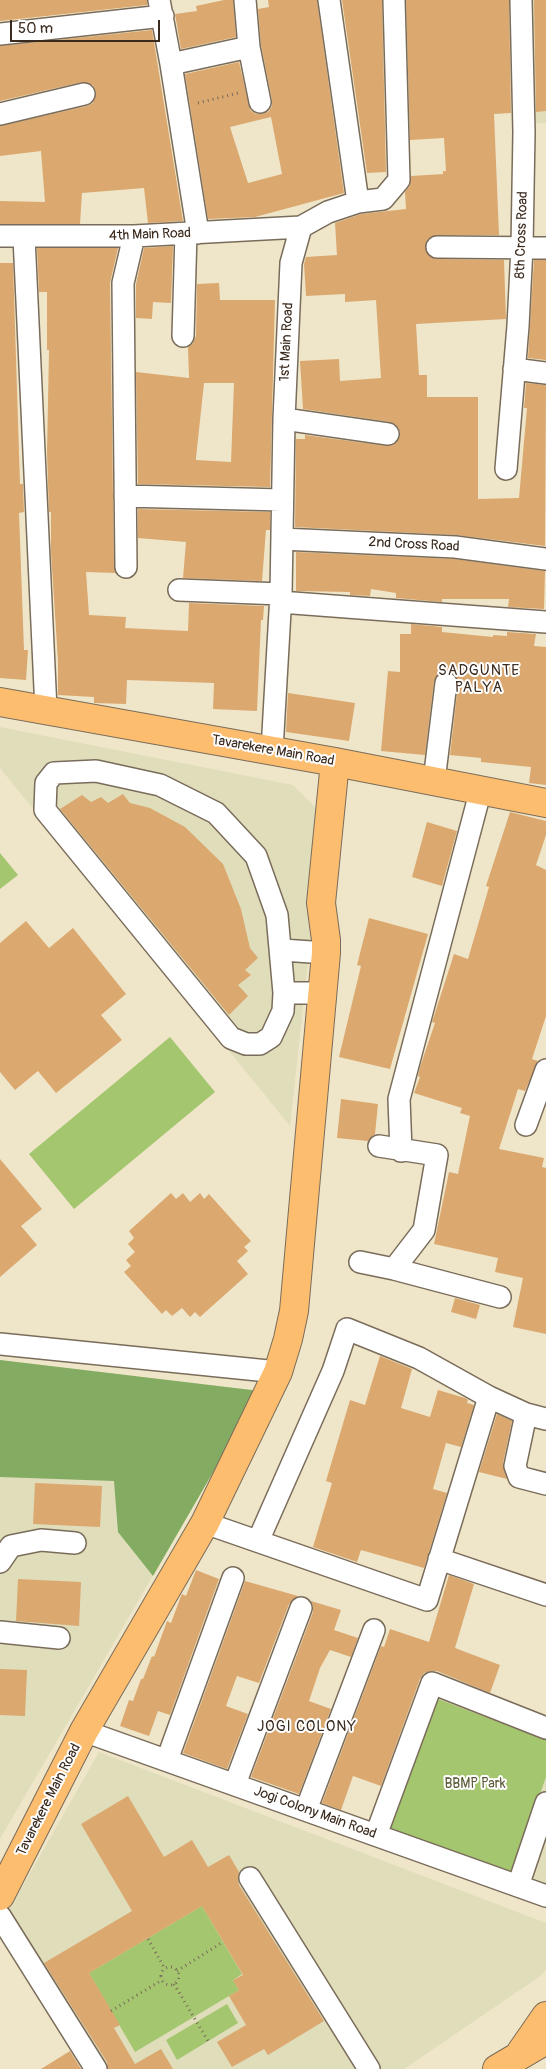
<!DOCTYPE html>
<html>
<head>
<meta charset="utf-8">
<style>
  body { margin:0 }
  #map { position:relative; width:546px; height:2069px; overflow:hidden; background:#efe6c9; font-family:Pangolin,sans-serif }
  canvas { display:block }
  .scale { position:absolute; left:10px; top:20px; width:150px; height:22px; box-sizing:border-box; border:2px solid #3b2a1e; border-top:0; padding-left:6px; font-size:15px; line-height:18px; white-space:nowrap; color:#3b2a1e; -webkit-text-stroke:4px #fff; paint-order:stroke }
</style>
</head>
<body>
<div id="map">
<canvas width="546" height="2069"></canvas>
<div class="scale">50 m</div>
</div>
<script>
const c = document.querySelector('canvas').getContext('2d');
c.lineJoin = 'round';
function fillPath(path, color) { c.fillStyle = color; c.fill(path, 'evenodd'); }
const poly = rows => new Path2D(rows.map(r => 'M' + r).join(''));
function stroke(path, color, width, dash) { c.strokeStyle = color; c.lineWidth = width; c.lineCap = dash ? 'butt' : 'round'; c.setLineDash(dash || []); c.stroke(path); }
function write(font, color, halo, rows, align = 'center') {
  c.font = font + ' Pangolin,sans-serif'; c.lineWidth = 4; c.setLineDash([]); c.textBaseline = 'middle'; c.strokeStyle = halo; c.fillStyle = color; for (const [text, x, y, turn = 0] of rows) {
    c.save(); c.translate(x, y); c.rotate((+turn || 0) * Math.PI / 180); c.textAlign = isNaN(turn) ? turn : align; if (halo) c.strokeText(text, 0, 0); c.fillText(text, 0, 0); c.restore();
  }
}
const built = poly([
  [527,0,546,0,546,123,529,123],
  [0,727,293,785,324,816,290,1126,0,768],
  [0,1360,260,1391,0,1839],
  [99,1752,546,1923,546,1969,542,1975,404,2069,87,2069,0,1936,0,1926],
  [546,1777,546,1888,511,1877]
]);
const green = poly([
  [0,853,18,875,0,889],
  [170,1037,215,1092,74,1209,29,1154],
  [438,1699,546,1740,546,1777,511,1877,389,1832],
  [202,1906,242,1974,233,1980,239,1990,135,2052,89,1973],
  [227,2004,238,2023,177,2060,166,2040]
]);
const forest = poly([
  [0,1360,260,1391,153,1576,118,1532,114,1481,0,1477]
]);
const building = poly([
  [0,0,147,0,147,5,0,21],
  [224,0,233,0,236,37,181,49,175,14,197,11,196,6],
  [268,0,317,0,344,193,255,217,208,219,185,74,239,62,250,110,256,114,263,114,269,111,272,106,272,100,261,45,258,9,269,7],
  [271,117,282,174,248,183,230,127],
  [342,0,382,0,386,172,367,173],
  [406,0,509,0,511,113,494,114,499,235,437,235,427,240,425,247,430,257,436,259,504,260,506,319,416,324,419,375,427,375,427,397,478,397,478,499,519,498,527,408,524,408,526,383,546,385,545,546,456,535,295,527,296,439,305,439,305,435,387,446,397,442,400,436,399,429,395,424,390,422,303,409,300,361,339,359,340,381,381,378,376,300,345,302,345,294,306,296,304,264,306,257,337,255,335,223,361,214,406,209,405,192,409,187,411,176,443,174,443,171,446,171,444,138,410,140],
  [534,0,546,0,546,111,536,112],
  [152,30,183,221,148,223,144,188,82,193,80,224,0,224,0,201,45,202,41,151,0,156,0,126,87,106,93,103,96,92,93,85,82,82,0,101,0,46],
  [173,246,171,303,153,302,152,319,136,318,136,284,144,248],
  [37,248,118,248,110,283,114,567,115,573,86,572,89,615,126,617,125,628,188,631,189,603,264,606,263,620,261,620,257,711,213,709,214,683,127,680,126,704,94,703,94,697,58,695,58,661,51,552,51,512,49,512,47,452,49,350,47,350,47,292,39,292],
  [534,260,546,260,546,360,528,358],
  [0,263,13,263,20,484,23,484,24,512,19,513,24,650,28,650,26,680,0,678],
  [219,283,220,300,275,300,270,487,138,484,136,372,189,378,188,347,193,343,196,336,197,284],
  [204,383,234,383,231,462,196,460,196,458],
  [138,509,270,512,270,530,266,530,262,581,183,578,186,542,138,538],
  [296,552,454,559,545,571,544,609,508,607,509,599,442,599,442,602,396,598,396,593,371,589,370,596,350,595,350,592,296,591],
  [411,624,442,627,442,632,493,637,493,635,507,636,507,632,536,634,534,646,546,647,546,785,529,783,531,767,481,762,481,758,450,755,458,685,457,678,448,671,441,672,434,681,425,755,381,751,388,671,400,672,400,634,411,634],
  [288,693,355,703,349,741,286,732],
  [123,794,130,803,150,808,185,827,223,864,241,909,250,948,258,958,245,970,251,975,238,985,248,996,229,1015,60,809,82,795,91,802,101,797,108,803],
  [510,812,546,821,546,835,536,865,546,870,546,1016,532,1059,538,1061,525,1091,518,1089,499,1149,544,1158,542,1167,546,1168,546,1334,513,1327,523,1278,495,1272,498,1258,434,1244,449,1172,458,1174,470,1116,460,1113,462,1108,414,1093,420,1077,418,1076,420,1067,435,1023,432,1022,434,1016,454,954,468,959,489,887,486,886],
  [427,822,457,831,442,886,412,877],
  [369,918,428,934,390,1069,339,1057,361,966,357,965],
  [26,921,49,948,73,928,126,994,101,1015,122,1040,56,1093,38,1071,15,1090,0,1072,0,943],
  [341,1099,378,1104,375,1134,368,1141,337,1138],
  [0,1159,42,1209,21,1226,37,1245,0,1277],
  [171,1193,176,1199,183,1193,190,1202,200,1193,204,1199,209,1194,251,1241,244,1247,248,1251,237,1261,248,1274,200,1317,195,1312,190,1317,182,1308,172,1316,166,1310,162,1314,124,1272,131,1266,126,1260,135,1252,128,1244,134,1238,129,1231],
  [455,1298,480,1305,476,1319,451,1312],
  [380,1356,412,1369,401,1408,430,1417,438,1390,465,1398,468,1400,467,1403,474,1405,461,1447,446,1443,433,1489,447,1493,424,1568,361,1550,357,1562,313,1547,332,1483,326,1481,350,1400,365,1405],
  [497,1414,512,1421,503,1463,507,1479,479,1472],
  [35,1483,102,1486,100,1527,33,1524],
  [196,1570,219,1579,170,1715,158,1711,149,1736,120,1726,129,1700,133,1701,141,1679,143,1679,152,1656,154,1657,167,1621,171,1623,181,1596,182,1594,186,1596],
  [449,1575,474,1584,455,1648,500,1665,490,1693,437,1671,431,1671,424,1673,420,1679,381,1786,353,1776,341,1810,322,1803,381,1646,384,1647,390,1629,429,1642],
  [18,1579,81,1582,79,1626,16,1621],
  [245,1581,298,1596,289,1604,259,1683,237,1676,226,1706,248,1714,227,1769,183,1753],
  [311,1601,341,1610,334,1630,358,1638,351,1657,330,1650,320,1668,309,1701,331,1709,299,1794,251,1777,313,1612,313,1606],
  [0,1669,27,1670,25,1716,0,1715],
  [128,1796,164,1857,192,1840,208,1867,229,1855,239,1872,238,1878,239,1885,324,2021,268,2055,264,2049,232,2067,217,2042,246,2025,229,1996,239,1990,233,1980,243,1975,202,1906,89,1973,120,2025,114,2028,135,2064,161,2049,173,2069,108,2069,107,2062,44,1963,132,1911,81,1824],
  [70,2051,81,2069,41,2069]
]);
const path = poly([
  [198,103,238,93],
  [148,1939,165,1969],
  '161 1976a9 9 0 1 1 18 0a9 9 0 1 1-18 0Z',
  [177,1971,223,1942],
  [174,1984,208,2041],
  [111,2011,162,1980]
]);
const minor = poly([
  [159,0,171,64,198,233],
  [245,0,249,47,260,102],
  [329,0,358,202],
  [0,34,163,16],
  [171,64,249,47],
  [0,114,84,94],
  [0,236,134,236,301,227],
  [24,237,46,710],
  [437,247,546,248],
  [183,336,186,233],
  [514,369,546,373],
  [284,419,388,434],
  [506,469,518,326,522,247,524,132,521,0],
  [125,496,282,500],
  [282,539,455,547,546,559],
  [126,567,123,283,134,236],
  [179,590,281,594],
  [280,602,546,622],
  [272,750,281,594,284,419,291,263,301,227,328,212,358,202,383,199,399,180,394,0],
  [96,771,160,785,216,813,256,856,277,915,284,993,283,1011,271,1037,260,1044,246,1044,231,1038,45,810,46,783,54,773,96,771],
  [434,781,446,683],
  [282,950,326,953],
  [284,993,322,993],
  [526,1125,546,1070],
  [379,1146,437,1155,424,1230,394,1269],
  [401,1151,399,1099,481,789],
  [360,1262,394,1269,500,1297],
  [0,1344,278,1372],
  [489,1397,526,1414,546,1419],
  [526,1414,515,1466,519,1477,546,1484],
  [205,1523,427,1600,489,1397,419,1358,347,1329,333,1371,258,1541],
  [439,1559,546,1595],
  [0,1562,11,1546,41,1540,75,1543],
  [0,1632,59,1638],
  [84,1731,546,1896],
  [167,1760,233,1578],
  [235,1784,301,1608],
  [306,1810,374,1630],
  [376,1835,432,1683,546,1728],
  [250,1878,369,2069],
  [518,1886,546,1803],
  [0,1916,96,2069]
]);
const major = poly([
  [0,702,335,762,546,803],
  [0,1896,84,1731,205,1523,278,1372,288,1339,294,1311,326,953,326,940,321,903,335,762],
  [521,2052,546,2016],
  [497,2069,546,2040]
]);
const streetNames = [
  ["4th Main Road",150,235,-2],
  ["8th Cross Road",522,235,-88],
  ["1st Main Road",287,342,-87],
  ["2nd Cross Road",414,545,3],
  ["Tavarekere Main Road",273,751,10],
  ["Tavarekere Main Road",49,1800,-63],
  ["Jogi Colony Main Road",315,1813,20]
];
const parkNames = [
  ["BBMP Park",475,1784]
];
const neighbourhoodNames = [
  ["SADGUNTE",479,671],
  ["PALYA",479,688],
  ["JOGI COLONY",307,1727]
];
fillPath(built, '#e0ddbb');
fillPath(green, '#a4c66f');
fillPath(forest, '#83ab62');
fillPath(building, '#dba870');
stroke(minor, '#7a6c5a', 24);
stroke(major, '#7a6c5a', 30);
stroke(path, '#7a6c5a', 3, [1, 4]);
stroke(minor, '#fff', 21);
stroke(major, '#fcbd6f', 28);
write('14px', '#3b2a1e', '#fff', streetNames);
write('14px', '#5a5936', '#fff', parkNames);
c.letterSpacing = '1px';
write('15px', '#3b2a1e', '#fff', neighbourhoodNames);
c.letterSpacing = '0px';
</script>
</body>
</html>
